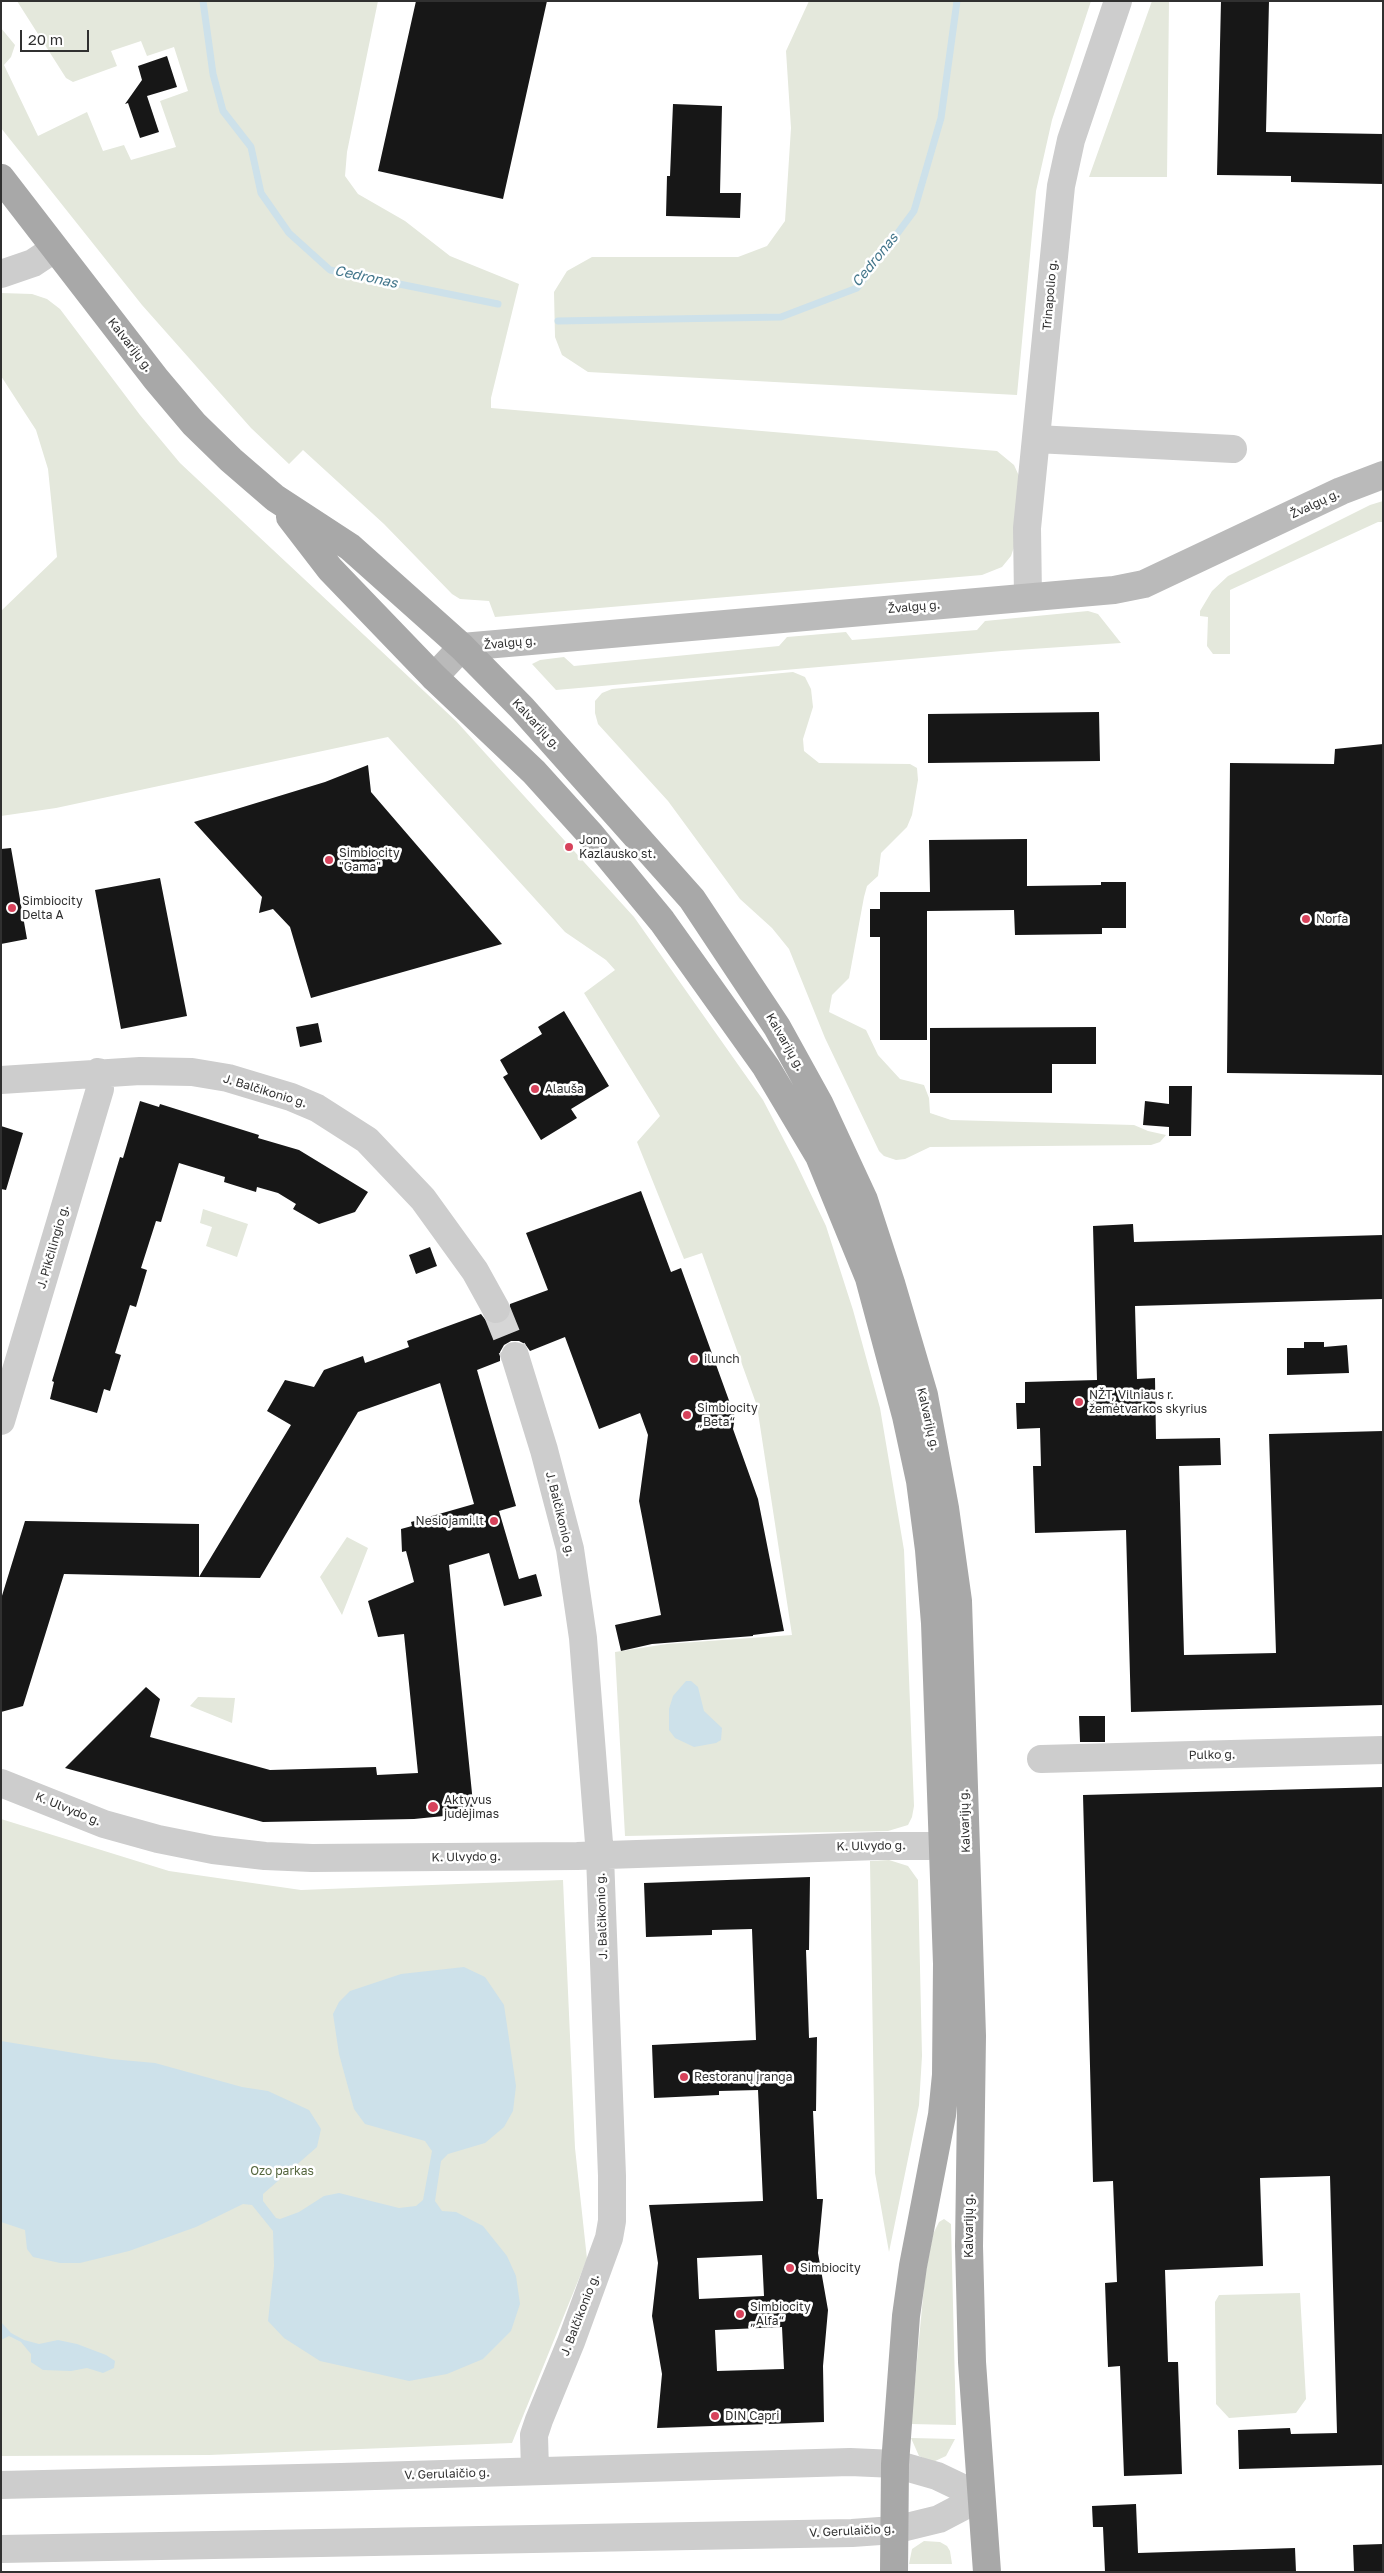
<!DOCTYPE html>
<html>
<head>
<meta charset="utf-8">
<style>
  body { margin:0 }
  #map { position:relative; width:1384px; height:2573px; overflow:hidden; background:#fff; font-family:"Golos Text",sans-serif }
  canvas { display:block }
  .frame { position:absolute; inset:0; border:2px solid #303030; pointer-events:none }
  .scale { position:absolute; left:20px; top:30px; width:69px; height:22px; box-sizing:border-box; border:2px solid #303030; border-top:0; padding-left:6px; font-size:15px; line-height:18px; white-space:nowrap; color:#303030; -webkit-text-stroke:4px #fff; paint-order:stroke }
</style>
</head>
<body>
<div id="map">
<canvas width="1384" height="2573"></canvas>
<div class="frame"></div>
<div class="scale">20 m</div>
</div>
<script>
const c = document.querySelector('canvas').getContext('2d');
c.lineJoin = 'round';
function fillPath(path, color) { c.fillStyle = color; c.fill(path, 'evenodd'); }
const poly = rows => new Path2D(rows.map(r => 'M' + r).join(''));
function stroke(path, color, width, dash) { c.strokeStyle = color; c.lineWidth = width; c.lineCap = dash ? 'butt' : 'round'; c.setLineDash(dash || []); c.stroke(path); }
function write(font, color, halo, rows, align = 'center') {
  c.font = font + ' "Golos Text",sans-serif'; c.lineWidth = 5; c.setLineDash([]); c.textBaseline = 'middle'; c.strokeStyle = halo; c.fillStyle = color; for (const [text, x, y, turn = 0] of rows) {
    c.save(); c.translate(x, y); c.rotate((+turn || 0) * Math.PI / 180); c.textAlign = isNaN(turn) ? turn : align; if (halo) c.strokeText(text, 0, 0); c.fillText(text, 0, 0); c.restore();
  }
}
const green = poly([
  [17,1,378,1,347,152,345,176,358,194,405,221,450,256,519,284,491,398,491,408,997,451,1014,465,1019,476,1014,547,1011,556,1002,567,982,575,495,617,489,601,460,599,452,594,384,524,303,450,289,464,251,428,142,305,1,128,1,28,15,45,11,57,4,65,38,136,87,112,103,151,124,145,131,160,176,147,160,101,188,91,174,47,147,56,141,41,111,51,117,66,73,82,66,78],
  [809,1,1091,1,1052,120,1036,191,1017,395,588,372,562,355,555,337,554,292,567,271,592,257,738,257,767,246,785,221,791,128,786,51],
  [1152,1,1169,1,1167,177,1089,177],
  [1,293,32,294,47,299,60,309,140,415,180,463,456,721,634,917,763,1100,796,1163,826,1226,853,1310,880,1408,904,1550,914,1806,912,1817,908,1825,888,1831,625,1836,615,1652,667,1644,792,1635,757,1406,702,1253,684,1259,637,1142,660,1116,584,993,615,970,606,960,565,932,388,737,56,808,1,816,1,611,57,557,48,469,36,430,1,376],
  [1383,501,1383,522,1378,522,1230,590,1230,654,1213,654,1207,646,1208,617,1200,616,1200,611,1212,591,1228,576,1370,505],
  [1088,611,1098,614,1121,643,1002,651,556,690,532,664,540,660,564,657,574,666,779,646,787,637,846,632,852,640,977,630,985,621],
  [793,672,805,677,811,689,813,707,803,739,804,751,819,763,910,764,917,768,918,780,912,815,907,827,881,853,878,876,867,886,864,897,849,978,832,995,829,1012,866,1030,878,1055,900,1079,924,1085,929,1098,930,1113,951,1120,1134,1125,1148,1131,1166,1135,1160,1142,1151,1145,930,1147,905,1159,896,1160,884,1156,879,1151,825,1038,789,949,772,928,740,899,668,801,598,724,595,713,595,701,602,693,612,689],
  [203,1209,248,1224,237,1257,206,1246,212,1227,200,1223],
  [347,1537,368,1548,342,1615,320,1577],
  [198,1697,235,1698,232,1723,190,1706],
  [1,1819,169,1871,301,1890,563,1880,575,2148,587,2259,512,2443,209,2455,1,2456],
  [889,1860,908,1866,918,1880,922,2056,919,2105,889,2252,875,2173,870,1861],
  [944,2219,951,2224,956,2425,911,2424,925,2276,933,2234,939,2222],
  [1300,2293,1306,2399,1296,2413,1229,2418,1216,2404,1215,2302,1219,2295],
  [911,2438,955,2439,946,2456,933,2462,919,2456],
  [924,2541,940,2542,947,2546,950,2551,952,2564,909,2564,912,2549]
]);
const water = poly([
  [686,1681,691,1681,698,1687,704,1711,722,1728,721,1740,716,1743,694,1747,675,1738,669,1730,669,1709,673,1696],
  [464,1967,485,1977,504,2005,516,2086,513,2111,504,2127,485,2143,448,2154,441,2161,435,2201,442,2211,456,2212,483,2226,507,2256,516,2276,520,2304,511,2331,483,2359,447,2374,409,2381,320,2361,284,2338,268,2321,274,2266,273,2231,252,2205,243,2204,196,2227,129,2251,80,2263,60,2263,33,2257,27,2249,25,2230,1,2222,1,2041,111,2059,155,2063,242,2087,268,2091,309,2110,321,2129,317,2147,263,2194,263,2201,276,2218,280,2219,299,2212,324,2196,339,2193,399,2208,416,2206,423,2200,432,2151,425,2141,365,2124,354,2109,339,2054,333,2014,339,2002,350,1991,401,1974],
  [1,2322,11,2333,24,2340,39,2344,58,2340,77,2344,106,2355,115,2361,114,2368,103,2373,87,2368,71,2371,43,2370,31,2362,31,2354,21,2342,9,2336,1,2340]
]);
const stream = poly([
  [203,1,213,74,223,111,251,147,261,193,289,233,330,270,498,304],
  [558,321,781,317,857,288,914,211,941,118,957,1]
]);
const building = poly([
  [416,1,547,1,503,199,378,171],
  [1221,1,1269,1,1266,132,1383,134,1383,184,1291,182,1291,176,1217,175],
  [167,56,177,87,147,96,159,132,140,138,128,103,125,104,142,80,138,66],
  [673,104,722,106,720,193,741,193,740,218,666,216,667,176,670,176],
  [1099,712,1100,761,928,763,928,714],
  [1383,744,1383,1075,1227,1073,1230,763,1334,764,1335,749],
  [368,765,371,792,502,944,311,998,290,927,273,909,259,913,262,897,194,822,325,782],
  [1027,839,1027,886,1101,885,1101,882,1126,882,1126,928,1102,928,1102,934,1015,935,1014,910,927,911,927,1040,880,1040,880,937,870,937,870,909,880,909,880,892,930,892,929,840],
  [11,848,27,939,1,944,1,849],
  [160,878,187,1016,121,1029,95,890],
  [564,1011,609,1086,571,1109,577,1118,541,1140,503,1077,508,1074,500,1060,542,1034,538,1027],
  [318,1023,322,1042,300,1047,296,1027],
  [1096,1027,1096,1064,1052,1064,1052,1093,930,1093,930,1028],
  [1169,1086,1192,1086,1191,1136,1169,1136,1169,1127,1143,1125,1145,1101,1169,1104],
  [140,1101,159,1107,160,1104,259,1135,258,1138,299,1150,368,1192,355,1212,319,1224,293,1209,296,1204,278,1193,257,1187,256,1192,224,1182,225,1177,179,1163,161,1222,156,1221,141,1268,147,1270,136,1307,130,1305,115,1353,121,1355,110,1391,104,1389,97,1413,50,1399,54,1382,52,1381,120,1157,123,1158],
  [1,1126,23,1133,6,1190,1,1189],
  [641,1191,671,1272,681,1268,735,1417,733,1429,758,1499,784,1631,753,1635,753,1636,652,1644,621,1651,615,1625,661,1615,639,1501,648,1435,640,1413,599,1429,565,1337,530,1351,525,1344,519,1341,511,1341,504,1345,500,1352,500,1361,477,1370,516,1506,499,1511,519,1579,536,1574,542,1596,504,1606,489,1553,449,1565,474,1813,414,1819,263,1822,65,1768,146,1687,160,1699,150,1737,270,1770,376,1767,377,1775,418,1773,404,1634,378,1637,368,1601,414,1582,406,1551,402,1552,401,1529,412,1526,411,1522,474,1504,440,1383,358,1412,260,1578,199,1577,291,1425,267,1411,285,1380,314,1387,324,1370,363,1356,365,1363,409,1347,407,1341,481,1314,488,1323,495,1325,503,1323,510,1317,510,1304,548,1290,526,1233],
  [1133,1224,1134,1242,1383,1235,1383,1299,1135,1306,1137,1379,1155,1378,1156,1439,1220,1438,1221,1465,1179,1466,1184,1655,1276,1653,1269,1434,1383,1431,1383,1705,1131,1712,1126,1530,1035,1533,1033,1466,1041,1466,1040,1428,1017,1429,1016,1403,1025,1403,1025,1382,1097,1380,1093,1226],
  [430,1247,437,1266,416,1274,409,1255],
  [1304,1342,1324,1342,1324,1347,1347,1345,1349,1373,1287,1375,1287,1348,1304,1348],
  [25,1521,199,1524,199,1577,64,1574,23,1706,1,1712,1,1599],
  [1079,1716,1105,1716,1105,1742,1080,1742],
  [1383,1787,1383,2465,1239,2469,1238,2430,1290,2428,1291,2434,1337,2433,1330,2176,1260,2178,1263,2266,1165,2270,1168,2362,1178,2362,1182,2474,1124,2476,1120,2366,1108,2367,1105,2283,1117,2282,1113,2181,1093,2182,1083,1795],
  [810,1877,809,1950,806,1950,809,2038,817,2037,816,2111,813,2111,817,2199,823,2199,818,2253,828,2310,823,2366,824,2422,657,2428,662,2374,652,2316,658,2263,649,2205,763,2201,758,2090,719,2091,719,2095,654,2098,652,2045,756,2040,752,1929,712,1930,712,1935,646,1937,644,1883],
  [762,2255,764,2296,699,2299,697,2258],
  [782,2327,784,2369,717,2371,715,2330],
  [1136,2504,1138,2553,1295,2548,1296,2572,1105,2572,1103,2527,1093,2527,1092,2506],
  [1383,2544,1383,2572,1354,2572,1353,2545]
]);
const minorTunnel = poly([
  [496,1309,515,1356]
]);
const minor = poly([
  [1036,439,1233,449],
  [1028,597,1027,528,1061,186,1071,140,1118,1],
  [1,1080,140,1071,192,1072,228,1078,291,1097,317,1108,367,1140,423,1199,475,1271,496,1309],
  [515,1356,544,1450,570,1549,583,1638,600,1856,612,2176,612,2221,609,2238,571,2342,539,2420,534,2435,535,2471],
  [1,1421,100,1089,98,1072],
  [1041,1759,1383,1750],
  [1,1783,104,1824,158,1839,213,1850,265,1856,312,1858,577,1856,878,1846,942,1846],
  [1,2485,341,2477,850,2462,895,2464,937,2476,981,2497],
  [1,2549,852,2533,894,2530,939,2519,981,2497]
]);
const tertiary = poly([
  [1,274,33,263,54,249]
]);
const secondary = poly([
  [434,677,462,647,1114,590,1144,584,1341,491,1383,475]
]);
const primary = poly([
  [1,178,156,379,194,424,231,460,275,498,350,547,462,647,522,708,692,899,777,1027,819,1103,864,1200,891,1283,924,1395,945,1508,958,1601,972,2036,969,2246,972,2362,987,2572],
  [290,517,330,569,434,677,534,772,591,835,662,921,766,1067,819,1156,869,1278,906,1416,920,1481,929,1550,935,1623,947,1964,946,2075,942,2115,913,2266,906,2316,895,2464,894,2572]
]);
const markers = [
  [569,847,5,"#d7425b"],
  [329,860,5,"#d7425b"],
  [12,908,5,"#d7425b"],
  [1306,919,5,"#d7425b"],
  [535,1089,5,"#d7425b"],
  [694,1359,5,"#d7425b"],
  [1079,1402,5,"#d7425b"],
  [687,1415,5,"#d7425b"],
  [494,1521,5,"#d7425b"],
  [433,1807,6,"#d7425b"],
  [684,2077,5,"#d7425b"],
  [790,2268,5,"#d7425b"],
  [740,2314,5,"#d7425b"],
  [715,2416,5,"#d7425b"]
];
const streetNames = [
  ["Trinapolio g.",1050,295,-85],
  ["Kalvarijų g.",130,345,52],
  ["Žvalgų g.",1315,504,-25],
  ["Žvalgų g.",914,607,-5],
  ["Žvalgų g.",510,643,-5],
  ["Kalvarijų g.",536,724,47],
  ["Kalvarijų g.",785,1042,60],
  ["J. Balčikonio g.",265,1091,17],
  ["J. Pikčilingio g.",53,1247,-74],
  ["Kalvarijų g.",928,1419,77],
  ["J. Balčikonio g.",560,1514,76],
  ["Pulko g.",1212,1755,-1],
  ["K. Ulvydo g.",68,1809,22],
  ["Kalvarijų g.",965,1821,-92],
  ["K. Ulvydo g.",871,1846,-1],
  ["K. Ulvydo g.",466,1857,-1],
  ["J. Balčikonio g.",602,1916,-92],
  ["Kalvarijų g.",969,2226,-90],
  ["J. Balčikonio g.",580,2315,-69],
  ["V. Gerulaičio g.",447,2474,-2],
  ["V. Gerulaičio g.",852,2531,-3]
];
const poiNames = [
  ["Jono",579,840],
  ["Kazlausko st.",579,854],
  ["Simbiocity",339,853],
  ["\"Gama\"",339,867],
  ["Simbiocity",22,901],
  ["Delta A",22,915],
  ["Norfa",1316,919],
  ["Alauša",545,1089],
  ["ilunch",704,1359],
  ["NŽT, Vilniaus r.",1089,1395],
  ["žemėtvarkos skyrius",1089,1409],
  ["Simbiocity",697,1408],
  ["„Beta“",697,1422],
  ["Nesiojami.lt",484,1521,"right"],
  ["Aktyvus",444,1800],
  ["judėjimas",444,1814],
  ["Restoranų įranga",694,2077],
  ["Simbiocity",800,2268],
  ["Simbiocity",750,2307],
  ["„Alfa“",750,2321],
  ["DIN Capri",725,2416]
];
const parkNames = [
  ["Ozo parkas",282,2171]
];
const waterNames = [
  ["Cedronas",875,260,-51],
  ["Cedronas",366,277,12]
];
fillPath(green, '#e4e8dc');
fillPath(water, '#cde1ea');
stroke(stream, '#cde1ea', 7);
fillPath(building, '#171717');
stroke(minorTunnel, '#d6d6d6', 28, [28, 14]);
stroke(minor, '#cdcdcd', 28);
stroke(tertiary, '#cdcdcd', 28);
stroke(secondary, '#bababa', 28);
stroke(primary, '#a8a8a8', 28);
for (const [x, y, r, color] of markers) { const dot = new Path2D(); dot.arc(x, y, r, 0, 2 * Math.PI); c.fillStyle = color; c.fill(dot); stroke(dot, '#fff', 2); }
write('12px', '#303030', '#fff', streetNames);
write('12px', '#303030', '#fff', poiNames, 'left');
write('12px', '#576840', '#fff', parkNames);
write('italic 14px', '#44778c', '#fff', waterNames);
</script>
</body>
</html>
